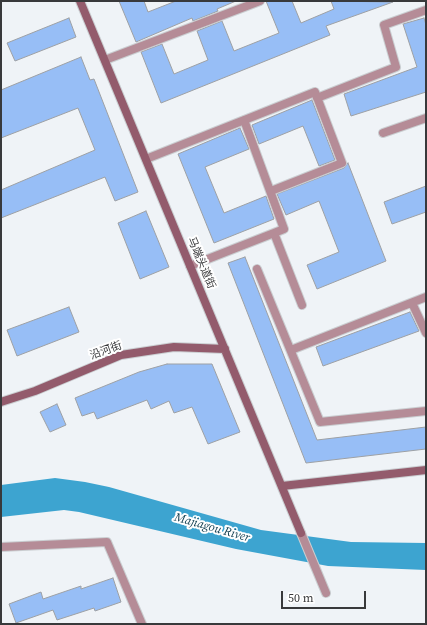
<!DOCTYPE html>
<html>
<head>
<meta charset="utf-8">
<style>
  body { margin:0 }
  #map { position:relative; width:427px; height:625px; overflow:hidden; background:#eff3f7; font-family:"Source Serif 4",serif }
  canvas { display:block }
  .frame { position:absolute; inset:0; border:2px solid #38393b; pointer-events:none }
  .scale { position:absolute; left:281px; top:591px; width:85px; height:18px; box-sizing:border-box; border:2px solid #38393b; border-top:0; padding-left:5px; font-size:12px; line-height:14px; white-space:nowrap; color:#38393b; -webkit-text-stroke:3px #fff; paint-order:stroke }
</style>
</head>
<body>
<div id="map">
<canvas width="427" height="625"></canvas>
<div class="frame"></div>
<div class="scale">50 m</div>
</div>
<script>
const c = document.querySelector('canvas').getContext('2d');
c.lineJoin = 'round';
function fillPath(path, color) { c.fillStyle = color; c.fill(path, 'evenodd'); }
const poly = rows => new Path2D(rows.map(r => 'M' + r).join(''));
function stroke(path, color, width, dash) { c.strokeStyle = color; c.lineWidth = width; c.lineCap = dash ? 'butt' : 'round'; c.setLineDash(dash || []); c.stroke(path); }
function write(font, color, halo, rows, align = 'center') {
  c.font = font + ' "Source Serif 4","Noto Sans SC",serif'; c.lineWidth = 4; c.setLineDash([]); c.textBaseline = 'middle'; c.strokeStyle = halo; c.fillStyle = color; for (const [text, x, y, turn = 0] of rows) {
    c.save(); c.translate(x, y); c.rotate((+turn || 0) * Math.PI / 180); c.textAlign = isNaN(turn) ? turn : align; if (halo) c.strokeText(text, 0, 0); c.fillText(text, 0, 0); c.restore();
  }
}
const water = poly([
  [55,478,85,482,109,487,261,530,351,542,426,543,426,570,328,566,236,549,79,512,64,510,1,517,1,485]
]);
const building = poly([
  [119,1,144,1,148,12,176,1,236,1,217,9,218,11,193,21,192,18,136,42,119,1],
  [266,1,292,1,301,23,334,9,331,1,393,2,326,26,330,35,161,103,141,52,162,44,174,74,208,60,197,31,222,21,234,51,279,33,266,1],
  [69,18,76,37,15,61,7,43,69,18],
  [424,18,426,25,426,92,351,116,344,94,417,67,403,24,424,18],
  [81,57,90,80,94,79,138,192,115,201,105,177,1,218,1,190,95,150,78,108,1,138,1,90,81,57],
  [312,100,335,160,319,166,303,126,259,144,252,125,312,100],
  [240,128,249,149,205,167,224,213,266,196,274,219,214,243,178,154,240,128],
  [348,163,386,261,317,289,307,265,339,252,319,201,286,215,277,194,344,168,348,163],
  [426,186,426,212,392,224,384,202,426,186],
  [146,211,169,267,140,279,118,223,146,211],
  [245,257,317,440,426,427,426,449,306,463,228,263,245,257],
  [69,307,79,332,17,356,7,330,69,307],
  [410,312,419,331,323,366,316,347,410,312],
  [167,364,212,364,240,432,208,444,192,407,174,413,169,401,151,409,147,400,97,419,94,412,82,416,75,398,139,372,167,364],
  [57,404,66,425,50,432,40,412,57,404],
  [113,578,121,602,95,611,94,608,57,620,53,610,16,623,9,604,41,592,43,599,81,586,81,589,113,578]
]);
const street = poly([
  [105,60,260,1],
  [317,98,396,67,384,25,426,10],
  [244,120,284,229,274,233,302,305],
  [383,133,426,118],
  [146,159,315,92,342,163,271,191],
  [190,266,274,233],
  [257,269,320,422,426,411],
  [412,303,426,333],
  [291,350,426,297],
  [301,533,326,593],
  [1,547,107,542,142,624]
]);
const secondary = poly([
  [80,1,301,533],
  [1,402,35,391,121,355,174,347,225,349],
  [282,486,426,470]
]);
const streetNames = [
  ["马端头道街",201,263,67],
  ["沿河街",106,351,-20]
];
const waterNames = [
  ["Majiagou River",212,528,16]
];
fillPath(water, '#3da4d0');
fillPath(building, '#97bef6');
stroke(building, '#9da0a4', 1);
stroke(street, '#caced1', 10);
stroke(secondary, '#caced1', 10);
stroke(street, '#b58c97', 8);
stroke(secondary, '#935b6c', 8);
write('11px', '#38393b', '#fff', streetNames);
write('italic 12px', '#154153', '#fff', waterNames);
</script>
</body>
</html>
